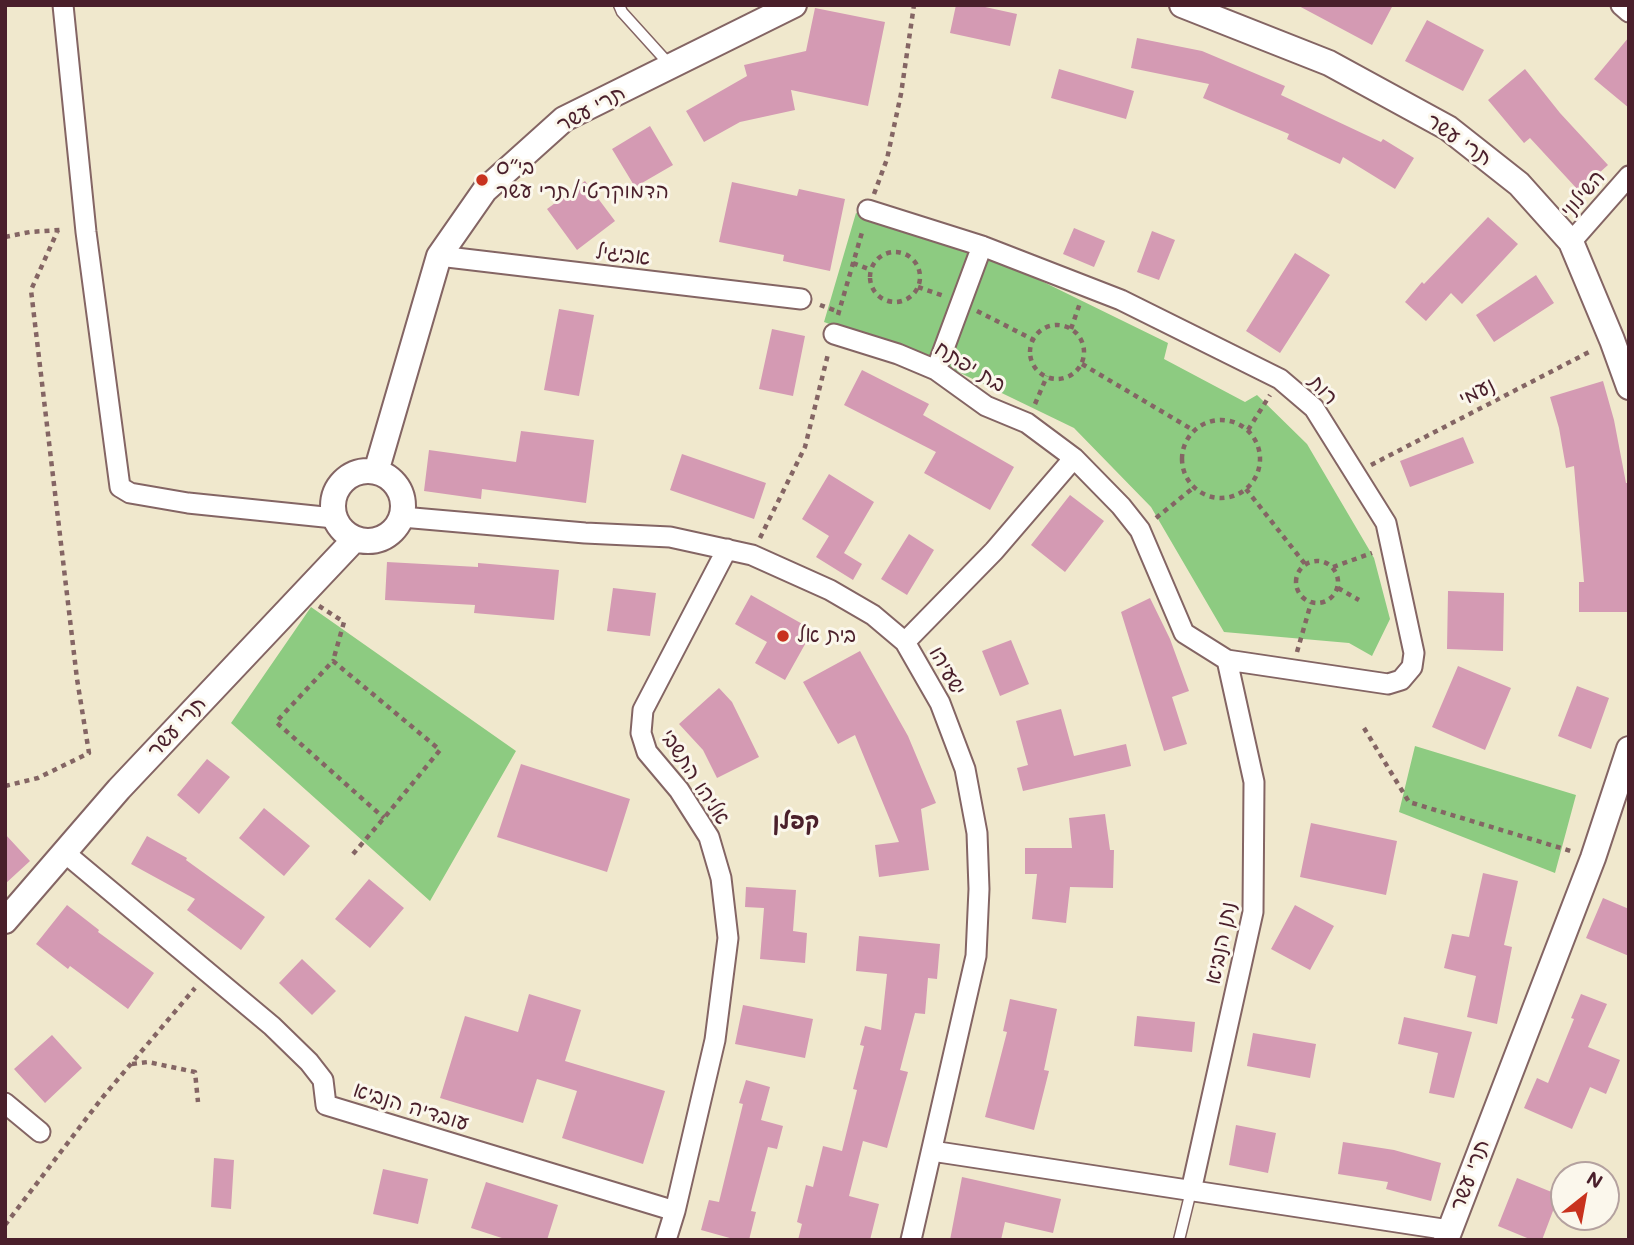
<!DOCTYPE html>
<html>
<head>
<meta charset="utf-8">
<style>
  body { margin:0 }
  #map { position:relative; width:1634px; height:1245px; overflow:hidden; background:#f0e8cd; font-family:Mali,sans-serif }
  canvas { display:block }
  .frame { position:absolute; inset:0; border:7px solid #4a1f2b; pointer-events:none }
  .north { position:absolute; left:1550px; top:1161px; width:70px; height:70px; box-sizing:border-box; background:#fbf7ec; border:2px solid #b4a19f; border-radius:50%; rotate:31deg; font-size:19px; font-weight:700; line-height:28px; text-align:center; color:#4a1f2b }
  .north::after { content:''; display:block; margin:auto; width:24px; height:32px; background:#c8321e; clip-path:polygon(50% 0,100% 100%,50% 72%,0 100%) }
</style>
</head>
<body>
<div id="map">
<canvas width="1634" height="1245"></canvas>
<div class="frame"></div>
<div class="north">N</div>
</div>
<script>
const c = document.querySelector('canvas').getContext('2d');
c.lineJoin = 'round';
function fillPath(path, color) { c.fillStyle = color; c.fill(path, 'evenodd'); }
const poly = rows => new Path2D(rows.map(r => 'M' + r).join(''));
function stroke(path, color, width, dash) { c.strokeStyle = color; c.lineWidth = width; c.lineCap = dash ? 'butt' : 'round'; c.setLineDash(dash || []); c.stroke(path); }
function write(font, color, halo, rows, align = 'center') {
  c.font = font + ' Mali,"Playpen Sans Hebrew",sans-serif'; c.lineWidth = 6; c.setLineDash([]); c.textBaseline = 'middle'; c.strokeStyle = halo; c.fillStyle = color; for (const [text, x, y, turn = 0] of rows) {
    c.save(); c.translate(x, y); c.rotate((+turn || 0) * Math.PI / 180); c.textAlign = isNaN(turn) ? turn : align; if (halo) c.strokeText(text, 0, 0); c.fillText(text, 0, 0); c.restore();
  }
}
const green = poly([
  [856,213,1021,271,1168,343,1164,359,1245,402,1257,395,1307,444,1374,558,1390,619,1372,656,1349,643,1224,632,1151,507,1074,428,948,367,824,322],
  [311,607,516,751,430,901,231,723],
  [1415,746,1576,795,1555,873,1399,812]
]);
const building = poly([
  [956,5,976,5,1017,14,1010,46,950,33],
  [1297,5,1393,5,1372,45],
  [815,8,885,22,868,106,791,90,795,110,740,122,704,142,686,111,747,76,744,65,806,51],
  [1427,20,1484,50,1463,91,1405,61],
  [1629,37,1629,108,1594,79],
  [1137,38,1202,51,1285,86,1281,95,1381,142,1383,139,1414,158,1395,189,1343,157,1340,164,1287,139,1289,134,1203,98,1209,84,1131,68],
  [1059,69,1134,91,1126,119,1051,98],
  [1525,69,1560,113,1608,165,1579,191,1530,138,1524,143,1488,100],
  [650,126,673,165,635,187,612,149],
  [585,181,615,221,577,250,547,209],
  [732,182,797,196,799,189,845,199,830,271,783,261,784,255,719,242],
  [1488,217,1518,244,1462,304,1451,293,1426,321,1405,302,1422,282,1424,284],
  [1074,228,1105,241,1094,267,1063,254],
  [1152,231,1175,240,1159,280,1137,272],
  [1295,253,1330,275,1280,353,1246,331],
  [1536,275,1554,303,1494,342,1476,315],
  [559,309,594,315,579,396,544,390],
  [772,329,805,336,793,396,759,389],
  [862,370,929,404,923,415,1014,467,990,510,924,473,936,452,844,405],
  [1603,381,1614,420,1626,483,1629,483,1629,612,1579,612,1579,582,1584,582,1574,466,1566,468,1559,428,1550,397],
  [521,431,594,440,586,503,482,489,481,499,424,491,429,450,516,462],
  [1463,437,1474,463,1410,487,1400,461],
  [682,454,766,483,754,519,670,490],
  [829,474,874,502,844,553,862,564,853,580,816,557,829,536,802,519],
  [1070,495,1104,521,1065,572,1031,545],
  [909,534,934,550,907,595,881,579],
  [387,562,478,567,478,563,559,570,554,620,474,613,475,605,385,600],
  [613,588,656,593,650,636,607,631],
  [1448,591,1504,593,1503,651,1447,649],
  [751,595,813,630,785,680,755,663,767,642,735,624],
  [1150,598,1170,639,1189,691,1172,697,1187,744,1164,751,1121,612],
  [1011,640,1029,684,1000,696,982,651],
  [860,651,908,736,936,803,921,809,929,870,879,877,875,845,899,842,855,735,838,744,803,682],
  [1458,666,1511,688,1485,750,1432,727],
  [1577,686,1609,698,1591,749,1558,736],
  [719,688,732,702,759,757,717,778,703,750,679,724],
  [1061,709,1074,756,1126,744,1131,766,1023,791,1017,768,1028,765,1016,721],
  [207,759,230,777,199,814,177,795],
  [521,764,630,799,607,872,497,837],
  [264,808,310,846,284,876,239,838],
  [1105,814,1110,850,1114,850,1113,888,1070,887,1066,923,1032,919,1037,874,1025,874,1025,848,1072,848,1069,818],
  [1311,823,1397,841,1386,895,1300,877],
  [5,834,30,861,5,884],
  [147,836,187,858,186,860,265,917,241,950,187,910,195,899,131,864],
  [1483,873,1518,881,1504,945,1512,947,1497,1024,1467,1017,1476,976,1444,968,1452,934,1469,937],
  [369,879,404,908,370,948,335,919],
  [746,887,796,890,793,931,807,933,805,963,760,959,764,908,745,907],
  [1603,898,1629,909,1629,956,1586,938],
  [67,905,99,930,98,932,154,973,128,1009,70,966,68,969,36,944],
  [1295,905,1334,926,1310,970,1271,949],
  [859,936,940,944,937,979,928,978,925,1014,915,1013,900,1070,908,1072,887,1148,863,1141,849,1196,879,1204,870,1240,798,1240,802,1224,797,1222,806,1185,813,1187,823,1146,842,1151,857,1090,853,1089,864,1046,860,1045,865,1026,881,1030,887,974,856,971],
  [302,959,336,991,312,1015,279,983],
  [529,994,581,1010,565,1061,665,1091,643,1164,562,1138,577,1091,537,1079,523,1123,440,1098,465,1016,518,1032],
  [1581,994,1607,1004,1588,1047,1620,1060,1606,1094,1590,1087,1572,1129,1524,1108,1537,1078,1548,1083,1574,1019,1571,1018],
  [1010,999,1057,1009,1044,1070,1049,1071,1034,1130,985,1117,1007,1032,1003,1031],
  [743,1005,813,1019,805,1058,735,1044],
  [1137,1016,1195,1022,1192,1052,1134,1046],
  [1404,1017,1472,1032,1454,1098,1429,1093,1438,1053,1398,1044],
  [1253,1033,1316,1044,1310,1078,1247,1066],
  [52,1035,82,1068,45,1103,14,1069],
  [746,1080,770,1087,761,1120,783,1126,777,1149,768,1147,751,1211,756,1212,749,1240,737,1240,701,1230,709,1200,719,1202,743,1104,739,1103],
  [1236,1125,1276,1133,1268,1173,1229,1165],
  [1343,1142,1394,1150,1441,1163,1431,1201,1386,1189,1388,1182,1338,1174],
  [214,1158,234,1160,231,1209,211,1207],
  [383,1169,428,1179,418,1224,373,1214],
  [962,1177,1061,1199,1053,1233,1005,1222,1001,1240,950,1240],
  [1517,1178,1559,1195,1542,1240,1532,1240,1498,1226],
  [486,1182,558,1205,547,1240,508,1240,471,1228]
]);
const path = poly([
  [874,194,887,159,901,94,914,5],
  [5,237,30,232,60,230],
  '870 277a25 25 0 1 1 50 0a25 25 0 1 1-50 0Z',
  [853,263,871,270],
  [918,287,944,296],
  [820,305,839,312],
  [977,311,1034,340],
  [838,315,863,229],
  '1030 352a27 27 0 1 1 54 0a27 27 0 1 1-54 0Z',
  [1071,329,1080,303],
  [1082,364,1193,430],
  [1035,404,1047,376],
  '1182 459a39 39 0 1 1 78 0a39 39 0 1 1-78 0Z',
  [1248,430,1270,395],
  [1371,465,1593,350],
  [1246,489,1305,564],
  [1156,518,1193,488],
  [760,538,805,447,828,354],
  '1296 582a21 21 0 1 1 42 0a21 21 0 1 1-42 0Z',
  [1333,567,1372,553],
  [1338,588,1359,600],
  [319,606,344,622,333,661],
  [1297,652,1311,603],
  [1364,728,1409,802,1574,852],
  [5,786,38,778,89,753,77,679,31,290,58,230],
  [353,854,384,818,440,750,333,661,276,722,384,818],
  [132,1064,148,1062,195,1072,198,1102],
  [5,1225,102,1098,195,988]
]);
const service = poly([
  [619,5,622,12,669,64],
  [1179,1240,1191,1191]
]);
const minor = poly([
  [63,5,86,232,120,487,130,493,188,503,334,518],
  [1621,5,1629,12],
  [1571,242,1629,176],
  [439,256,801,299],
  [834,334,898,354,936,370,986,406,1027,423,1074,458,1121,506,1140,530,1184,633,1227,660,1388,684,1401,680,1412,667,1414,653,1386,523,1314,408,1280,379,1121,300,982,246,868,210],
  [936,370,982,246],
  [402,517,585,533,670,537,752,555,830,590,873,615,905,642,940,703,965,769,977,833,979,889,976,956,911,1240],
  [905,642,994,551,1074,458],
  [65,853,272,1026,309,1062,323,1080,326,1105,675,1211],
  [5,1103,40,1132],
  [932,1151,1449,1230],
  [1191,1191,1253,912,1254,782,1227,660],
  [666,1240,675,1211,715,1040,728,938,721,878,709,837,679,790,647,752,641,733,643,710,727,549]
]);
const tertiary = poly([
  [1182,5,1329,63,1448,128,1519,184,1571,242,1612,340,1629,387],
  '333 506a35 35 0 1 1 70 0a35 35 0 1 1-70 0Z',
  [376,472,439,256,485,190,564,119,794,5],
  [5,921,119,789,355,539],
  [1446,1240,1593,858,1629,749]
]);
const markers = [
  [482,180,7,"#c8321e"],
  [783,636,7,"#c8321e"]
];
const streetNames = [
  ["תרי עשר",591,109,-29],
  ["תרי עשר",1459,140,35],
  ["השילוני",1583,194,-49],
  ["אביגיל",623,255,7],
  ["בת יפתח",970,367,31],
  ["רות",1323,390,47],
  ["נעמי",1477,392,-28],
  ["ישעיהו",947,671,61],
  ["תרי עשר",177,727,-47],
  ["אליהו התשבי",695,777,57],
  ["נתן הנביא",1221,943,-79],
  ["עובדיה הנביא",411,1107,17],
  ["תרי עשר",1470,1175,-69]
];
const poiNames = [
  ["בי״ס",496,168],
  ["הדמוקרטי/תרי עשר",496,192],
  ["בית אל",797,636]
];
const neighbourhoodNames = [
  ["קפלן",796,822]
];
fillPath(green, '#8dcb81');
fillPath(building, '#d49ab3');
stroke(service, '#846564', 13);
stroke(minor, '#846564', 23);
stroke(tertiary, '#846564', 28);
stroke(path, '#846564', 4.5, [5, 5]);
stroke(service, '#fff', 10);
stroke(minor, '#fff', 19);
stroke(tertiary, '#fff', 24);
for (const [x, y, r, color] of markers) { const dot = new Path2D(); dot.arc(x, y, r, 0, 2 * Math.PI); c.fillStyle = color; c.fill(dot); stroke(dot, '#fbf7ec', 2.5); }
write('21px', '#4a1f2b', '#fbf7ec', streetNames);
write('21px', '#4a1f2b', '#fbf7ec', poiNames, 'left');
write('bold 23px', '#4a1f2b', '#fbf7ec', neighbourhoodNames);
</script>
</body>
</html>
